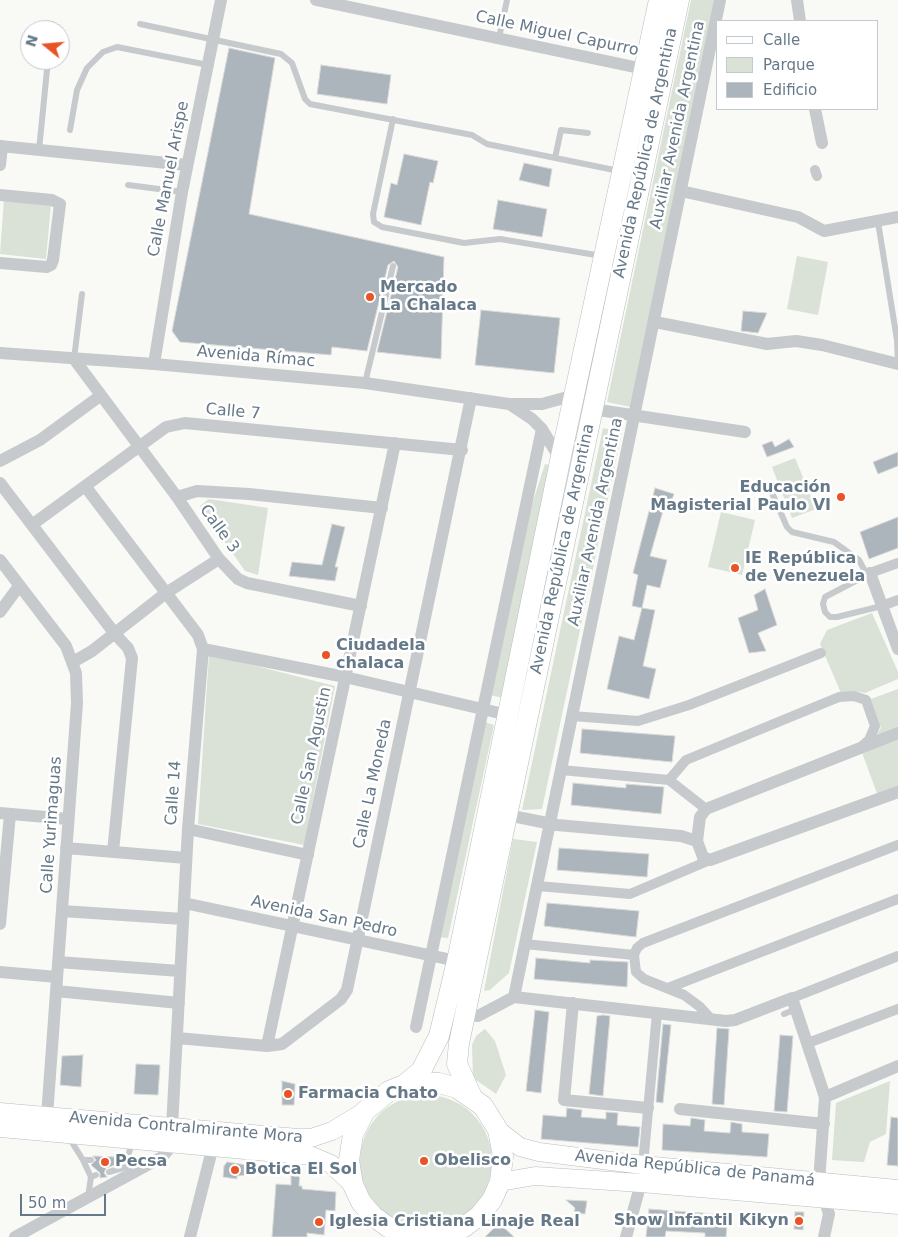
<!DOCTYPE html>
<html>
<head>
<meta charset="utf-8">
<style>
  body { margin:0 }
  #map { position:relative; width:898px; height:1237px; overflow:hidden; background:#f9f9f6; font-family:"DejaVu Sans",sans-serif }
  canvas { display:block }
  .legend { position:absolute; left:716px; top:20px; width:162px; height:90px; box-sizing:border-box; background:#fff; border:1px solid #c2c9cf; margin:0; padding:6px 9px; list-style:none; font-size:15px; color:#667988 }
  .legend li { display:flex; align-items:center; gap:10px; height:25px }
  .legend b { width:25px; border:1px solid #c2c9cf }
  .north { position:absolute; left:20px; top:20px; width:50px; height:50px; box-sizing:border-box; background:#fff; border:1px solid #c2c9cf; border-radius:50%; rotate:287deg; font-size:14px; font-weight:700; line-height:20px; text-align:center; color:#667988 }
  .north::after { content:''; display:block; margin:auto; width:18px; height:22px; background:#e95325; clip-path:polygon(50% 0,100% 100%,50% 72%,0 100%) }
  .scale { position:absolute; left:20px; top:1194px; width:86px; height:22px; box-sizing:border-box; border:2px solid #667988; border-top:0; padding-left:6px; font-size:15px; line-height:18px; white-space:nowrap; color:#667988; -webkit-text-stroke:4px #fff; paint-order:stroke }
</style>
</head>
<body>
<div id="map">
<canvas width="898" height="1237"></canvas>
<ul class="legend">
<li><b style="height:6px;background:#fff"></b>Calle</li>
<li><b style="height:14px;background:#dae1d7"></b>Parque</li>
<li><b style="height:14px;background:#acb5bb"></b>Edificio</li>
</ul>
<div class="north">N</div>
<div class="scale">50 m</div>
</div>
<script>
const c = document.querySelector('canvas').getContext('2d');
c.lineJoin = 'round';
function fillPath(path, color) { c.fillStyle = color; c.fill(path, 'evenodd'); }
const poly = rows => new Path2D(rows.map(r => 'M' + r).join(''));
function stroke(path, color, width, dash) { c.strokeStyle = color; c.lineWidth = width; c.lineCap = dash ? 'butt' : 'round'; c.setLineDash(dash || []); c.stroke(path); }
function write(font, color, halo, rows, align = 'center') {
  c.font = font + ' "DejaVu Sans",sans-serif'; c.lineWidth = 5; c.setLineDash([]); c.textBaseline = 'middle'; c.strokeStyle = halo; c.fillStyle = color; for (const [text, x, y, turn = 0] of rows) {
    c.save(); c.translate(x, y); c.rotate((+turn || 0) * Math.PI / 180); c.textAlign = isNaN(turn) ? turn : align; if (halo) c.strokeText(text, 0, 0); c.fillText(text, 0, 0); c.restore();
  }
}
const green = poly([
  [691,0,715,0,631,407,607,402],
  [4,199,51,204,46,259,0,254],
  [797,256,828,262,818,315,787,309],
  [603,428,622,432,542,809,522,810],
  [795,458,816,509,792,518,772,467],
  [545,464,549,465,503,698,490,695,528,517],
  [209,499,268,508,258,575,245,571,200,506],
  [721,512,755,520,742,575,708,567],
  [872,613,898,672,898,679,865,693,854,691,841,693,820,644,827,630],
  [209,654,335,686,304,845,198,824],
  [898,689,898,731,873,740,881,728,871,699],
  [485,722,494,725,448,938,439,937],
  [898,736,898,788,878,796,861,750],
  [513,839,537,842,509,973,490,990,484,991],
  [485,1029,495,1041,506,1075,496,1094,473,1078,472,1045,476,1036],
  [890,1081,886,1134,870,1142,864,1162,832,1160,836,1103],
  '360 1161a66 66 0 1 1 132 0a66 66 0 1 1-132 0Z'
]);
const building = poly([
  [229,48,275,58,249,214,444,257,441,359,377,352,398,267,394,261,388,265,367,351,332,347,331,355,180,342,172,331,229,48],
  [321,65,391,75,387,104,317,94,321,65],
  [404,154,438,161,433,183,430,182,421,225,384,217,391,183,397,185,404,154],
  [524,163,552,169,549,187,519,180,524,163],
  [498,200,547,209,542,237,493,229,498,200],
  [481,310,560,318,554,373,475,365,481,310],
  [743,311,767,313,758,333,741,331,743,311],
  [789,439,794,447,767,457,762,445,772,441,775,447,789,439],
  [898,452,898,466,878,474,873,462,898,452],
  [655,488,674,494,670,505,665,504,650,556,667,560,660,588,647,585,642,608,632,606,638,575,633,573,655,488],
  [898,517,898,548,869,559,860,532,898,517],
  [332,524,345,527,335,567,338,567,335,581,289,576,292,562,322,565,332,524],
  [765,589,777,625,758,633,766,651,749,653,738,618,758,610,754,595,765,589],
  [642,608,655,610,643,666,656,669,649,699,607,689,619,636,634,640,642,608],
  [582,729,675,736,672,762,580,753,582,729],
  [573,783,626,788,626,784,664,787,661,814,571,805,573,783],
  [559,848,649,854,647,877,557,870,559,848],
  [547,903,639,911,636,937,544,926,547,903],
  [536,958,590,963,590,960,628,962,627,987,534,979,536,958],
  [535,1010,549,1012,541,1093,526,1091,535,1010],
  [603,1015,610,1016,603,1096,589,1094,597,1016,603,1015],
  [663,1024,671,1025,663,1103,656,1102,663,1024],
  [717,1028,729,1029,724,1105,712,1104,717,1028],
  [780,1035,793,1036,787,1112,774,1111,780,1035],
  [83,1055,81,1087,60,1085,62,1056,83,1055],
  [136,1064,160,1065,158,1095,134,1094,136,1064],
  [282,1081,295,1084,294,1105,282,1105,282,1081],
  [567,1108,582,1110,581,1117,606,1119,606,1112,618,1113,617,1125,640,1127,638,1147,541,1139,543,1115,566,1117,567,1108],
  [891,1117,898,1118,898,1166,887,1165,891,1117],
  [691,1118,705,1120,704,1131,730,1133,731,1122,742,1124,742,1132,769,1134,767,1157,662,1150,663,1124,690,1126,691,1118],
  [93,1156,116,1157,118,1164,106,1168,104,1173,107,1177,100,1178,100,1173,91,1165,96,1160,93,1156],
  [227,1162,247,1165,246,1175,237,1176,237,1179,223,1177,224,1166,227,1162],
  [291,1168,300,1169,299,1186,302,1186,302,1189,336,1192,335,1211,326,1210,324,1235,307,1233,307,1237,272,1237,276,1184,291,1185,291,1168],
  [566,1200,587,1201,585,1214,574,1213,575,1208,566,1200],
  [649,1209,728,1215,726,1237,705,1237,705,1233,666,1231,665,1237,646,1237,649,1209],
  [795,1212,804,1212,803,1230,794,1229,795,1212],
  [499,1223,514,1237,485,1237,499,1223]
]);
const service = poly([
  [140,24,281,54,292,63,305,99,310,104,472,135,487,144,619,171],
  [51,30,52,24],
  [499,38,507,0],
  [393,119,373,214,374,222,382,227,464,243,500,239,602,256],
  [70,130,77,90,87,68,103,52,117,47,208,65],
  [39,150,48,60],
  [555,158,561,130,588,133],
  [128,185,182,192],
  [878,222,897,340,898,364],
  [74,359,82,294],
  [365,383,393,266],
  [769,486,787,527,792,532,834,542,859,560,867,575],
  [869,574,825,597,823,604,825,612,830,617,837,617,882,606],
  [784,1014,796,1009],
  [68,1136,83,1160,91,1160],
  [83,1160,91,1177],
  [120,1160,127,1160,132,1142],
  [109,1172,126,1167],
  [88,1197,91,1177,96,1175]
]);
const pedestrian = poly([
  [815,170,817,176],
  [870,573,898,563],
  [882,606,898,600],
  [572,716,638,721,689,705,821,653],
  [561,770,669,780,706,809],
  [669,780,686,760,839,697,854,696,866,700,875,726,869,740,861,747],
  [538,886,630,894,710,860],
  [525,944,634,955],
  [668,988,898,899],
  [792,998,898,956],
  [711,1019,699,1006,684,995,644,979,636,972,634,955,637,948,643,943,898,845],
  [808,1043,898,1009],
  [643,1165,657,1013]
]);
const minor = poly([
  [316,0,644,69],
  [797,0,800,21],
  [815,109,822,143],
  [0,146,187,165],
  [0,165,2,146],
  [681,191,798,217,824,231,898,217],
  [0,195,52,200,60,204,53,260,51,265,47,267,0,263],
  [655,322,767,344,796,341,822,345,898,364],
  [0,353,154,364,365,383,509,404,542,404,575,395],
  [74,359,177,497,219,559,238,579,247,583,361,606],
  [154,364,182,192,221,0],
  [511,405,532,419,542,429,560,459],
  [592,409,745,432],
  [0,461,40,440,100,396],
  [0,483,115,634,128,648,132,658,113,852],
  [177,497,197,491,249,494,382,508],
  [33,524,166,427,185,423,462,450],
  [0,560,66,646,76,673,77,703,47,1116],
  [870,573,898,649],
  [0,612,19,586],
  [203,649,345,677,508,715],
  [73,662,92,651,166,593,219,559],
  [0,813,68,819],
  [507,815,557,825,681,836,697,841,703,857,710,860,898,792],
  [188,829,308,855],
  [697,841,700,817,706,809,898,733],
  [66,848,186,858],
  [184,903,457,961],
  [62,911,183,919],
  [0,924,10,814],
  [58,962,180,971],
  [0,972,57,977],
  [56,991,179,1003],
  [514,997,726,1021,735,1020,792,998,825,1097,898,1066],
  [573,1003,564,1100,648,1108],
  [464,1014,478,1016,514,997,720,0],
  [416,1027,542,429],
  [177,1038,267,1046,282,1044,341,999,347,990,471,398],
  [267,1046,395,443],
  [680,1109,824,1124],
  [15,1237,162,1157,168,1150,172,1127,188,829,203,649,198,635,85,486],
  [190,1237,213,1146],
  [626,1237,641,1183],
  [824,1237,829,1214,819,1182,825,1097]
]);
const secondary = poly([
  [0,1112,298,1138,311,1138,332,1131,365,1111],
  [0,1128,312,1156,331,1164,353,1185],
  [498,1130,520,1147,539,1152,643,1165,898,1189],
  [500,1182,535,1176,641,1183,898,1205]
]);
const primary = poly([
  [404,1085,421,1071,439,1036,457,961,560,461,659,0],
  [472,1097,457,1064,459,1043,679,0],
  [424,1237,406,1235,388,1227,373,1216,361,1202,353,1185,349,1160,353,1134,365,1111,389,1091,404,1085,421,1082,439,1083,457,1088,483,1106,498,1130,503,1156,500,1182,492,1200,479,1216,464,1227,445,1235,428,1237]
]);
const markers = [
  [370,297,5,"#e95325"],
  [841,497,5,"#e95325"],
  [735,568,5,"#e95325"],
  [326,655,5,"#e95325"],
  [288,1094,5,"#e95325"],
  [424,1161,5,"#e95325"],
  [105,1162,5,"#e95325"],
  [235,1170,5,"#e95325"],
  [799,1221,5,"#e95325"],
  [319,1222,5,"#e95325"]
];
const streetNames = [
  ["Calle Miguel Capurro",557,34,12],
  ["Auxiliar Avenida Argentina",678,125,-78],
  ["Avenida República de Argentina",646,153,-78],
  ["Calle Manuel Arispe",169,179,-79],
  ["Avenida Rímac",256,357,5],
  ["Calle 7",233,412,5],
  ["Auxiliar Avenida Argentina",596,522,-78],
  ["Calle 3",219,529,54],
  ["Avenida República de Argentina",563,549,-78],
  ["Calle San Agustin",312,756,-78],
  ["Calle La Moneda",373,784,-78],
  ["Calle 14",174,793,-86],
  ["Calle Yurimaguas",52,825,-86],
  ["Avenida San Pedro",324,917,12],
  ["Avenida Contralmirante Mora",186,1128,5],
  ["Avenida República de Panamá",695,1169,6]
];
const poiNames = [
  ["Mercado",380,288],
  ["La Chalaca",380,306],
  ["Educación",831,488,"right"],
  ["Magisterial Paulo VI",831,506,"right"],
  ["IE República",745,559],
  ["de Venezuela",745,577],
  ["Ciudadela",336,646],
  ["chalaca",336,664],
  ["Farmacia Chato",298,1094],
  ["Obelisco",434,1161],
  ["Pecsa",115,1162],
  ["Botica El Sol",245,1170],
  ["Show Infantil Kikyn",789,1221,"right"],
  ["Iglesia Cristiana Linaje Real",329,1222]
];
fillPath(green, '#dae1d7');
fillPath(building, '#acb5bb');
stroke(building, '#dadad8', 1);
stroke(secondary, '#b8bec2', 19);
stroke(primary, '#b9bdc1', 21);
stroke(service, '#c6cacd', 6);
stroke(pedestrian, '#c6cacd', 10);
stroke(minor, '#c6cacd', 12);
stroke(secondary, '#fff', 18);
stroke(primary, '#fff', 20);
for (const [x, y, r, color] of markers) { const dot = new Path2D(); dot.arc(x, y, r, 0, 2 * Math.PI); c.fillStyle = color; c.fill(dot); stroke(dot, '#fff', 2); }
write('16px', '#667988', '#fff', streetNames);
write('bold 16px', '#667988', '#fff', poiNames, 'left');
</script>
</body>
</html>
